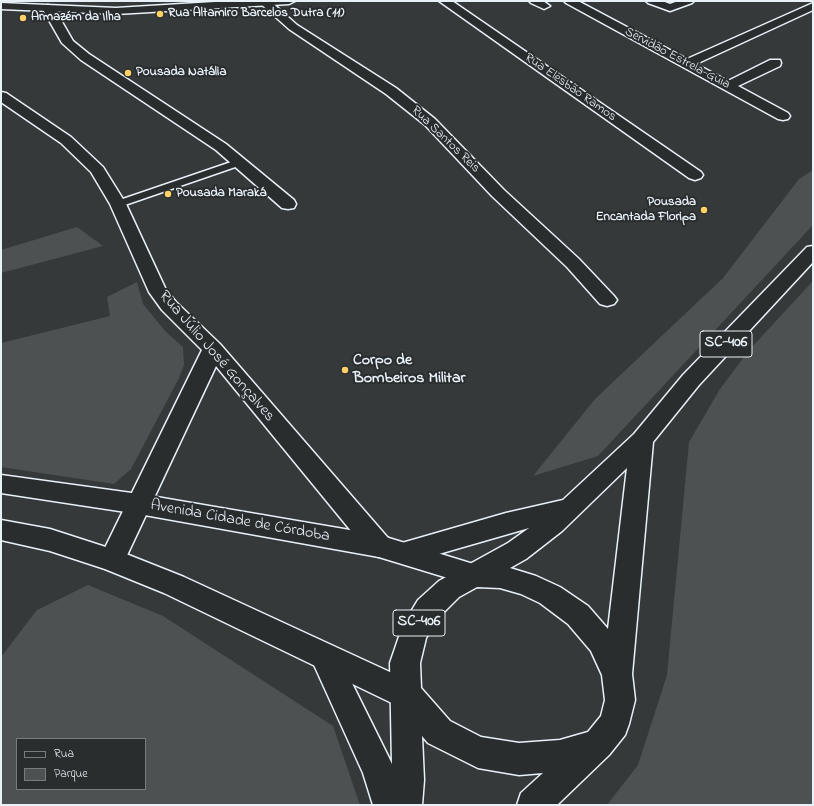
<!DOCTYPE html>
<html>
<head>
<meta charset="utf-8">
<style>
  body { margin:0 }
  #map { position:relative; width:814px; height:806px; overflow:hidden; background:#35393a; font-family:"Indie Flower",sans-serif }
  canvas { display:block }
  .frame { position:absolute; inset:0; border:2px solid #e8f1f8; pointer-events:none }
  .legend { position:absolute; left:16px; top:738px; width:130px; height:52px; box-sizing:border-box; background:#2a2d2e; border:1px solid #767b7f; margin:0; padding:5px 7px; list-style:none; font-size:12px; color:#e8f1f8 }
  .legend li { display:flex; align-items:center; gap:8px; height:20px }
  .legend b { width:20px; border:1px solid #767b7f }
</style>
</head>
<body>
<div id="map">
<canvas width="814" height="806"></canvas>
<div class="frame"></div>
<ul class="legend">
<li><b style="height:5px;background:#2a2d2e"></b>Rua</li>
<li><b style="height:11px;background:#4d5152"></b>Parque</li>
</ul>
</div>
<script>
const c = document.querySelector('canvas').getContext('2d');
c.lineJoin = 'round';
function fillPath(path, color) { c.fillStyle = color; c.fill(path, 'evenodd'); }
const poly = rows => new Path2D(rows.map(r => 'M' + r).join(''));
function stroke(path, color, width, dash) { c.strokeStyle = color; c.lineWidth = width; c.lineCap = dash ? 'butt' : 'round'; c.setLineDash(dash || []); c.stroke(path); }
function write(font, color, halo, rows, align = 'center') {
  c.font = font + ' "Indie Flower",sans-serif'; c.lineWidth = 4; c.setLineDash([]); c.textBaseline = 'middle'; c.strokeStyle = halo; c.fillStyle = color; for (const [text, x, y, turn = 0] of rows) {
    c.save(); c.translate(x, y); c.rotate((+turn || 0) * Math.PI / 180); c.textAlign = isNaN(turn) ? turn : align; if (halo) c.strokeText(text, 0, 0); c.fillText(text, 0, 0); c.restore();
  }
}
const green = poly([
  [813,170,813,225,598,456,533,476,595,399,723,278,799,179],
  [77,227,103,246,1,273,1,250],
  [813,281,813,805,607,805,638,765,667,675,689,442,720,389,750,349],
  [137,282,143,304,166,332,183,347,184,365,179,378,131,469,114,484,1,467,1,343,110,316,107,297],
  [88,585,163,616,333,726,360,805,1,805,1,657,37,610],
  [17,739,145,739,145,789,17,789]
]);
const lane = poly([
  [240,159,244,160,245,162,244,164,122,206,114,206,112,204,114,202,240,159]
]);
const street = poly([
  [260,1,270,1,297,25,396,88,435,119,504,190,579,259,614,296,617,300,614,304,607,306,600,304,567,267,492,196,425,125,386,94,289,29,261,4,260,1],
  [439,1,452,1,701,172,703,175,701,178,695,180,689,178,439,1],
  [529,1,543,1,550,6,544,9,531,3,529,1],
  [564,1,578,1,687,59,813,3,813,10,696,64,728,81,770,60,780,60,781,63,780,66,738,86,788,113,790,116,788,119,783,120,778,119,566,3,564,1],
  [646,1,662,1,670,4,678,1,694,1,692,3,670,11,648,3,646,1],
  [48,5,54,8,73,41,89,54,226,144,294,200,296,204,294,208,288,209,282,208,216,150,81,60,62,43,42,8,48,5],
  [1,92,6,93,71,137,103,167,126,204,166,290,176,302,220,344,388,538,392,546,388,554,379,557,370,554,216,366,121,568,112,571,103,568,99,560,202,350,162,310,149,292,110,204,91,172,61,143,1,102,1,92]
]);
const secondary = poly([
  [231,1,295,1,289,4,116,14,1,9,1,3,116,8,231,1],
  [1,475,139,494,379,535,483,567,487,575,483,583,474,586,379,557,139,514,1,493,1,475],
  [1,520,50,529,121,552,184,577,418,685,422,695,418,705,407,709,396,705,164,593,105,569,50,551,1,540,1,520]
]);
const primary = poly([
  [813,246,813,262,699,385,653,442,632,674,635,700,629,724,625,735,609,755,557,805,517,805,521,793,543,773,519,775,478,768,428,743,422,736,424,780,422,805,373,805,363,773,310,656,314,647,324,643,334,647,392,764,390,663,403,625,418,600,439,581,508,543,529,528,404,564,395,561,391,553,395,545,506,513,563,500,634,434,683,375,807,247,813,246],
  [627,468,608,629,588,606,560,587,536,576,510,568,526,559,562,531,627,468],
  [477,587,500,588,521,594,540,603,568,624,591,651,602,675,605,700,601,716,588,732,560,740,519,743,481,737,450,721,421,688,420,663,426,638,438,618,459,597,477,587]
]);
const markers = [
  [160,14,4,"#ffd166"],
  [23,18,4,"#ffd166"],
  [128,73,4,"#ffd166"],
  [168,194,4,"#ffd166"],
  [704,210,4,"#ffd166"],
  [345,370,4,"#ffd166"]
];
const farPoinames = [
  ["Rua Altamiro Barcelos Dutra (11)",168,14],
  ["Armazém da Ilha",31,18],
  ["Pousada Natália",136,73],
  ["Pousada Maraká",176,194],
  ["Pousada",696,203,"right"],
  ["Encantada Floripa",696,218,"right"]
];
const farStreetnames = [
  ["Servidão Estrela-Guia",677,59,28],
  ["Rua Elesbão Ramos",570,88,35],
  ["Rua Santos Reis",445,140,44]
];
const shields = [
  [726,344,52],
  [419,623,52]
];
const shieldNames = [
  ["SC-406",726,344],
  ["SC-406",419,623]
];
const streetNames = [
  ["Rua Júlio José Gonçalves",216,357,49],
  ["Avenida Cidade de Córdoba",240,522,10]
];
const poiNames = [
  ["Corpo de",353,361],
  ["Bombeiros Militar",353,379]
];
fillPath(green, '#4d5152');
stroke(lane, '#e8f1f8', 3);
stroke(street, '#e8f1f8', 3);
stroke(secondary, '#e8f1f8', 3);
stroke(primary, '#e8f1f8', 3);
fillPath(lane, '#2a2d2e');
fillPath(street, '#2a2d2e');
fillPath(secondary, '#2a2d2e');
fillPath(primary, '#2a2d2e');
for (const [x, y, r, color] of markers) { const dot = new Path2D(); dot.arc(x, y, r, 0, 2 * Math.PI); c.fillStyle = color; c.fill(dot); stroke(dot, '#2a2d2e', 1.5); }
write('bold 13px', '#e8f1f8', '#2a2d2e', farPoinames, 'left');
write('13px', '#e8f1f8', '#2a2d2e', farStreetnames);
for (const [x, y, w] of shields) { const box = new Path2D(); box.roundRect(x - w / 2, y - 13, w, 26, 3); c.fillStyle = '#2a2d2e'; c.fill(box); stroke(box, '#e8f1f8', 1); }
write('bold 15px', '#e8f1f8', null, shieldNames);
write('16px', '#e8f1f8', '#2a2d2e', streetNames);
write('bold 16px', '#e8f1f8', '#2a2d2e', poiNames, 'left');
</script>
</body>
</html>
